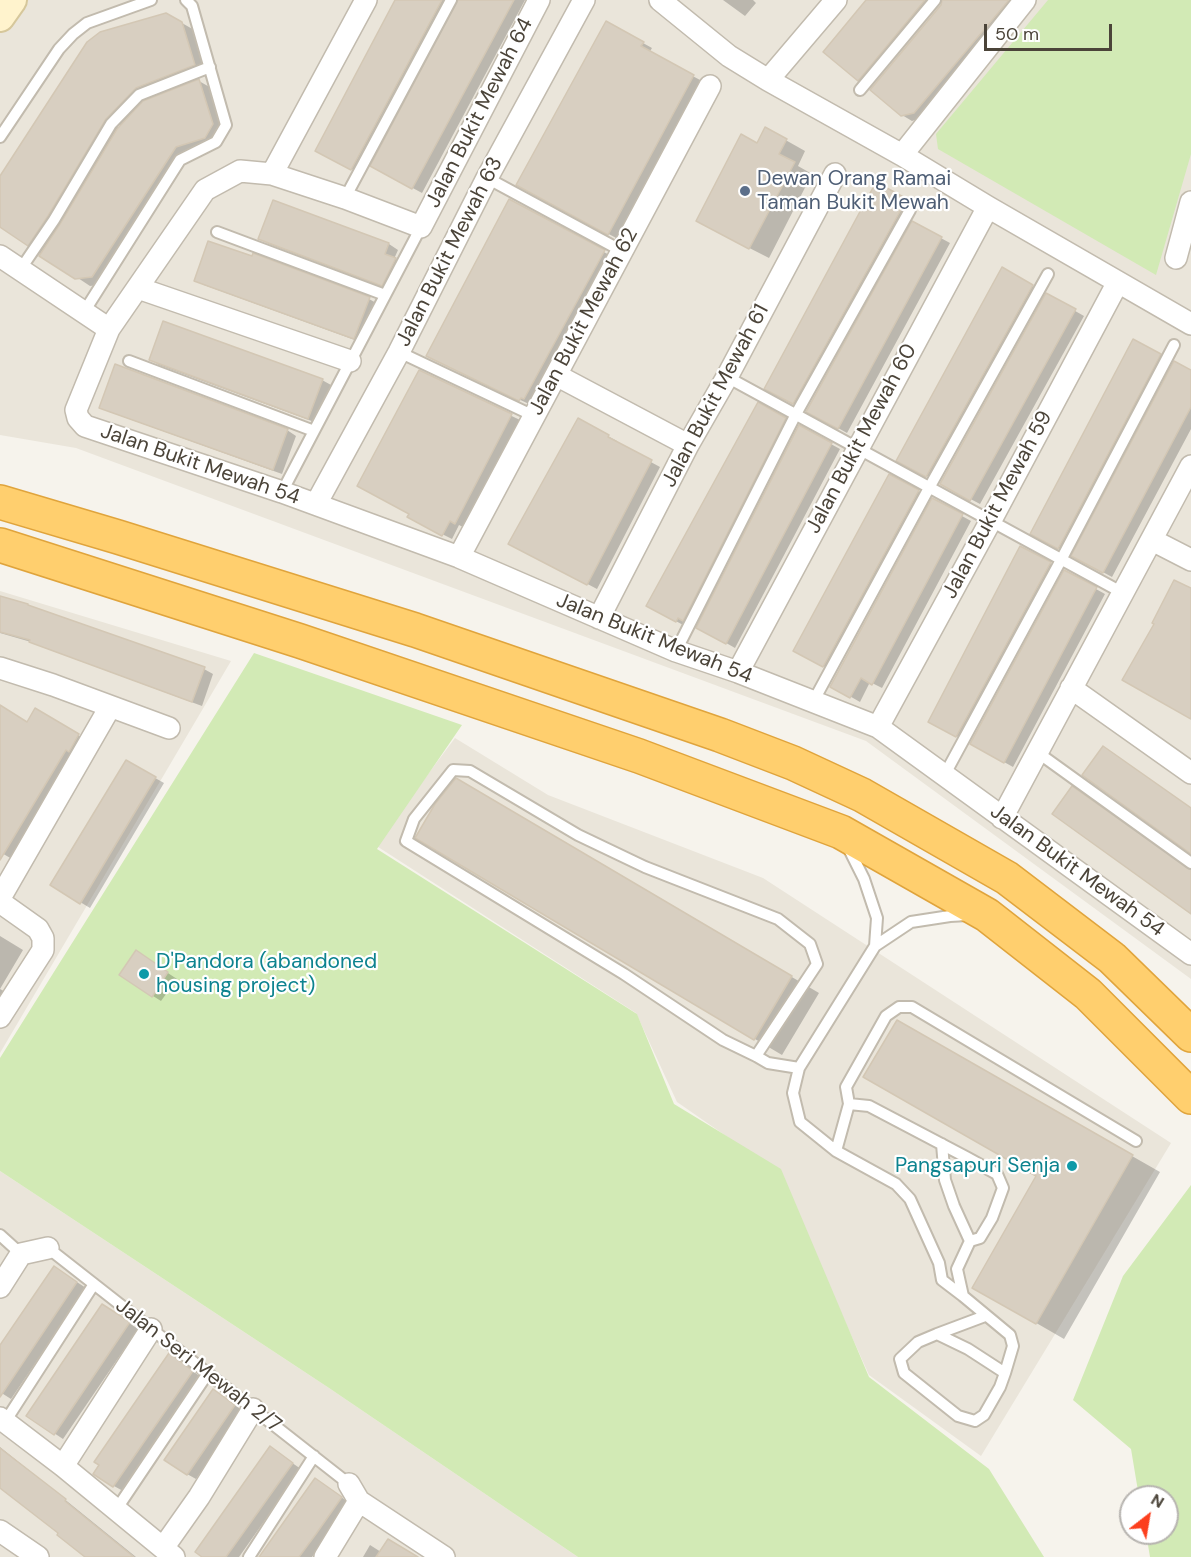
<!DOCTYPE html>
<html>
<head>
<meta charset="utf-8">
<style>
  body { margin:0 }
  #map { position:relative; width:1191px; height:1557px; overflow:hidden; background:#f6f3ec; font-family:"DM Sans",sans-serif }
  canvas { display:block }
  .north { position:absolute; left:1119px; top:1485px; width:60px; height:60px; box-sizing:border-box; background:#fff; border:2px solid #b7b4b0; border-radius:50%; rotate:31deg; font-size:16px; font-weight:700; line-height:24px; text-align:center; color:#4b4439 }
  .north::after { content:''; display:block; margin:auto; width:21px; height:27px; background:#fc3f1d; clip-path:polygon(50% 0,100% 100%,50% 72%,0 100%) }
  .scale { position:absolute; left:984px; top:24px; width:128px; height:27px; box-sizing:border-box; border:3px solid #4b4439; border-top:0; padding-left:8px; font-size:18px; line-height:21px; white-space:nowrap; color:#4b4439; -webkit-text-stroke:4px #fff; paint-order:stroke }
</style>
</head>
<body>
<div id="map">
<canvas width="1191" height="1557"></canvas>
<div class="north">N</div>
<div class="scale">50 m</div>
</div>
<script>
const c = document.querySelector('canvas').getContext('2d');
c.lineJoin = 'round';
function fillPath(path, color) { c.fillStyle = color; c.fill(path, 'evenodd'); }
const poly = rows => new Path2D(rows.map(r => 'M' + r).join(''));
function stroke(path, color, width, dash) { c.strokeStyle = color; c.lineWidth = width; c.lineCap = dash ? 'butt' : 'round'; c.setLineDash(dash || []); c.stroke(path); }
function write(font, color, halo, rows, align = 'center') {
  c.font = font + ' "DM Sans",sans-serif'; c.lineWidth = 4.5; c.setLineDash([]); c.textBaseline = 'middle'; c.strokeStyle = halo; c.fillStyle = color; for (const [text, x, y, turn = 0] of rows) {
    c.save(); c.translate(x, y); c.rotate((+turn || 0) * Math.PI / 180); c.textAlign = isNaN(turn) ? turn : align; if (halo) c.strokeText(text, 0, 0); c.fillText(text, 0, 0); c.restore();
  }
}
const residential = poly([
  [0,0,1191,0,1191,979,866,741,76,448,0,435],
  [0,591,231,661,0,1053],
  [455,738,548,795,763,878,1171,1143,981,1456,869,1375,778,1172,677,1102,636,1013,375,845],
  [0,1171,329,1388,578,1557,0,1557]
]);
const green = poly([
  [1048,0,1191,0,1191,154,1156,275,938,149,936,134],
  [254,653,462,725,377,849,637,1014,674,1104,781,1169,869,1377,989,1469,1044,1557,578,1557,329,1388,0,1171,0,1058],
  [1191,1185,1191,1557,1150,1557,1146,1533,1167,1533,1167,1497,1139,1497,1131,1449,1073,1400,1123,1276]
]);
const shadow = poly([
  [396,0,455,0,361,174,317,150],
  [459,0,525,0,422,193,372,166],
  [723,0,753,0,756,3,745,16],
  [868,0,938,0,867,85,859,80],
  [943,0,1022,0,924,117,912,121,902,115],
  [166,14,196,31,208,73,150,96,142,103,199,81,213,89,227,133,190,155,106,284,90,286,0,226,0,178],
  [100,114,121,126,119,128,98,116],
  [607,23,652,48,649,53,702,81,618,239,518,185],
  [766,129,805,151,798,166,812,174,769,258,716,231],
  [876,184,915,206,802,408,766,388],
  [510,201,613,257,529,404,437,361],
  [273,202,389,244,398,250,394,259,404,265,391,290,269,244,260,239],
  [913,223,950,243,847,433,808,411],
  [1002,270,1040,291,936,481,898,460],
  [195,280,369,299,378,304,363,343,204,285],
  [1047,295,1084,316,980,504,942,484],
  [1134,341,1169,360,1068,553,1032,533],
  [151,360,322,380,331,385,317,423,159,365],
  [1191,371,1191,429,1112,577,1073,556],
  [420,372,520,420,465,528,459,525,452,539,418,522],
  [758,404,794,424,685,626,648,606],
  [101,407,287,430,296,436,282,474,110,412],
  [578,420,617,441,616,443,660,467,597,589,519,548],
  [800,427,840,449,735,648,698,627],
  [890,476,927,497,833,671,795,651],
  [933,500,971,521,882,688,870,682,860,702,832,686],
  [1021,548,1059,569,966,741,930,722],
  [1065,572,1105,594,1013,767,972,744],
  [0,599,204,669,213,674,202,706,40,646,31,642,0,633],
  [0,707,27,723,35,710,88,741,12,859,0,852],
  [127,762,164,783,90,908,52,885],
  [457,780,819,993,782,1055,755,1039],
  [0,936,23,950,0,989,11,995,0,1004],
  [145,958,177,979,161,1001,153,996],
  [897,1022,1160,1172,1064,1339,974,1287,1038,1176],
  [63,1273,86,1288,11,1399,0,1392,0,1348],
  [111,1311,138,1329,63,1439,54,1433],
  [170,1355,201,1377,123,1491,114,1486,102,1465],
  [222,1396,243,1411,196,1479,187,1474],
  [0,1447,136,1557,86,1557,60,1533,0,1485],
  [279,1454,301,1469,239,1557,205,1557],
  [324,1486,350,1503,312,1557,261,1557],
  [370,1545,381,1552,411,1557,363,1557]
]);
const building = poly([
  [395,0,442,0,351,170,315,151,395,0],
  [458,0,514,0,412,189,370,166,458,0],
  [866,0,925,0,858,81,823,52,866,0],
  [942,0,1009,0,914,113,901,116,870,90,941,5,942,0],
  [166,13,182,22,195,65,136,88,106,119,48,216,28,246,0,227,0,176,87,42,100,32,166,13],
  [606,21,644,42,641,46,694,75,608,235,516,185,606,21],
  [199,79,213,124,205,138,176,147,92,277,75,279,39,256,60,224,117,129,143,101,199,79],
  [765,127,787,139,779,154,795,162,749,249,696,221,741,134,757,143,765,127],
  [876,182,907,199,793,404,764,389,876,182],
  [509,199,605,250,524,399,521,398,519,401,426,356,509,199],
  [273,200,389,243,385,254,396,258,382,286,258,239,273,200],
  [912,221,942,237,838,429,806,412,912,221],
  [208,241,252,256,253,253,370,297,354,339,194,281,208,241],
  [1002,267,1033,285,926,477,896,461,1002,267],
  [1046,293,1076,309,970,501,940,484,1046,293],
  [163,321,323,379,308,419,149,360,163,321],
  [1133,339,1161,354,1058,549,1030,534,1133,339],
  [1174,361,1191,370,1191,407,1103,573,1071,556,1174,361],
  [115,364,288,429,273,470,99,408,115,364],
  [419,370,512,414,455,524,450,521,442,536,407,517,409,514,357,486,419,370],
  [758,402,786,418,683,621,678,618,676,622,646,606,758,402],
  [578,418,609,435,608,437,652,460,587,585,508,544,578,418],
  [799,425,832,443,726,644,696,628,799,425],
  [889,474,919,490,823,667,793,651,889,474],
  [932,498,963,514,872,685,861,678,850,698,830,687,932,498],
  [1020,546,1051,562,956,737,928,722,1020,546],
  [1064,570,1097,587,1004,763,970,744,1064,570],
  [1174,580,1191,588,1191,719,1122,680,1154,624,1152,623,1174,580],
  [0,596,28,604,28,605,205,667,192,702,29,642,30,640,0,632,0,596],
  [0,705,27,722,35,708,79,734,69,752,66,750,0,860,0,705],
  [1103,746,1191,808,1191,854,1082,775,1103,746],
  [126,760,156,777,80,904,50,885,126,760],
  [456,778,792,976,754,1040,415,838,435,804,456,778],
  [1072,786,1191,870,1191,914,1052,814,1072,786],
  [136,950,168,972,152,997,119,975,136,950],
  [897,1020,1133,1155,1036,1324,972,1288,1036,1176,863,1077,897,1020],
  [54,1266,77,1282,0,1397,0,1345,54,1266],
  [102,1304,130,1322,54,1435,26,1416,102,1304],
  [169,1353,193,1371,113,1487,93,1474,99,1465,94,1462,169,1353],
  [213,1389,235,1405,187,1475,164,1460,213,1389],
  [270,1446,293,1463,226,1557,202,1557,195,1552,270,1446],
  [0,1448,66,1499,65,1501,134,1557,85,1557,57,1535,58,1533,0,1488,0,1448],
  [315,1478,342,1497,316,1534,299,1557,259,1557,315,1478],
  [388,1539,418,1557,376,1557,388,1539]
]);
const lane = poly([
  [860,90,935,0],
  [0,137,59,49,73,34,87,23,151,0],
  [487,178,622,251],
  [345,198,451,0],
  [217,232,385,295],
  [20,270,54,220,111,124,139,95,210,67],
  [84,312,180,160,216,142,226,125,192,6,186,0],
  [399,352,534,416],
  [129,361,314,431],
  [727,377,1123,593],
  [282,492,421,227],
  [676,651,796,414,910,210],
  [813,702,929,488,1048,274],
  [1037,752,1191,863],
  [944,776,1061,560,1174,345],
  [848,847,864,879,877,918,875,946],
  [756,1056,817,964,810,944,778,919,645,867,578,835,470,771,453,770,414,819,406,841,624,974,723,1040,756,1056,768,1063,799,1068],
  [849,1104,869,1106,966,1157,997,1174,1003,1188,992,1218,980,1238,970,1241,954,1206,945,1180,942,1144],
  [836,1151,849,1104,846,1087,886,1016,899,1007,912,1007,1136,1141],
  [0,1235,21,1254],
  [970,1241,957,1269,963,1296,1010,1335,1013,1346,1005,1373,1000,1387,984,1415,975,1421,958,1416,904,1373,900,1359,918,1342,937,1334,968,1349,1005,1373],
  [48,1248,349,1484],
  [963,1296,942,1280,939,1263,910,1199,896,1184,836,1151,800,1122,793,1093,799,1068,875,946,911,922,950,916,968,915],
  [937,1334,985,1316],
  [5,1422,94,1284],
  [116,1510,208,1373],
  [249,1557,314,1456]
]);
const street = poly([
  [539,0,421,227,345,198,272,174,240,171,205,190,109,329,76,410,78,418,85,426,282,492,459,557,676,651,738,672,878,727,1191,954],
  [660,0,729,56,768,80,902,155,988,207,1191,324],
  [768,80,836,0],
  [902,155,1025,0],
  [272,174,366,0],
  [0,256,109,329],
  [1176,258,1191,202],
  [138,288,350,361],
  [556,375,688,445],
  [316,504,399,352,487,178,584,0],
  [1152,540,1191,560],
  [459,557,710,86],
  [599,618,688,445,727,377,835,174],
  [0,668,53,685,169,728],
  [738,672,988,207],
  [1071,688,1191,773],
  [878,727,990,522,1118,282],
  [1002,818,1191,466],
  [0,898,110,707],
  [0,902,38,929,43,938,43,950,0,1017],
  [0,1287,21,1254,48,1248],
  [0,1418,63,1466,174,1557],
  [63,1466,151,1329],
  [359,1501,444,1557],
  [0,1531,38,1557],
  [163,1548,199,1497,253,1409],
  [325,1557,359,1501,349,1484]
]);
const secondary = poly([
  [0,17,12,0]
]);
const highway = poly([
  [0,502,118,537,415,630,720,735,793,763,862,795,1007,878,1112,958,1191,1035],
  [0,545,300,641,639,756,841,832,987,915,1088,994,1191,1097]
]);
const markers = [
  [745,191,6,"#5c6f8a"],
  [144,974,6,"#0f9aa8"],
  [1072,1166,6,"#0f9aa8"]
];
const streetNames = [
  ["Jalan Bukit Mewah 64",480,113,-63],
  ["Jalan Bukit Mewah 63",450,252,-63],
  ["Jalan Bukit Mewah 62",584,322,-62],
  ["Jalan Bukit Mewah 61",716,396,-62],
  ["Jalan Bukit Mewah 60",862,439,-62],
  ["Jalan Bukit Mewah 54",200,465,19],
  ["Jalan Bukit Mewah 59",998,505,-62],
  ["Jalan Bukit Mewah 54",654,639,22],
  ["Jalan Bukit Mewah 54",1077,871,36],
  ["Jalan Seri Mewah 2/7",198,1366,38]
];
const serviceNames = [
  ["Dewan Orang Ramai",757,179],
  ["Taman Bukit Mewah",757,203]
];
const cultureNames = [
  ["D'Pandora (abandoned",156,962],
  ["housing project)",156,986],
  ["Pangsapuri Senja",1060,1166,"right"]
];
fillPath(residential, '#eae5da');
fillPath(green, '#d2eab5');
fillPath(shadow, '#0003');
fillPath(building, '#d8cfc1');
stroke(building, '#d3c7b4', 1.5);
stroke(lane, '#c2bbae', 14);
stroke(street, '#c2bbae', 24);
stroke(secondary, '#d6c79b', 32);
stroke(highway, '#e0a43c', 36);
stroke(lane, '#fff', 10);
stroke(street, '#fff', 21);
stroke(secondary, '#fff3cd', 28);
stroke(highway, '#ffcf6e', 33);
for (const [x, y, r, color] of markers) { const dot = new Path2D(); dot.arc(x, y, r, 0, 2 * Math.PI); c.fillStyle = color; c.fill(dot); stroke(dot, '#fff', 2); }
write('21px', '#4b4439', '#fff', streetNames);
write('21px', '#4e5e75', '#fff', serviceNames, 'left');
write('21px', '#0d838f', '#fff', cultureNames, 'left');
</script>
</body>
</html>
